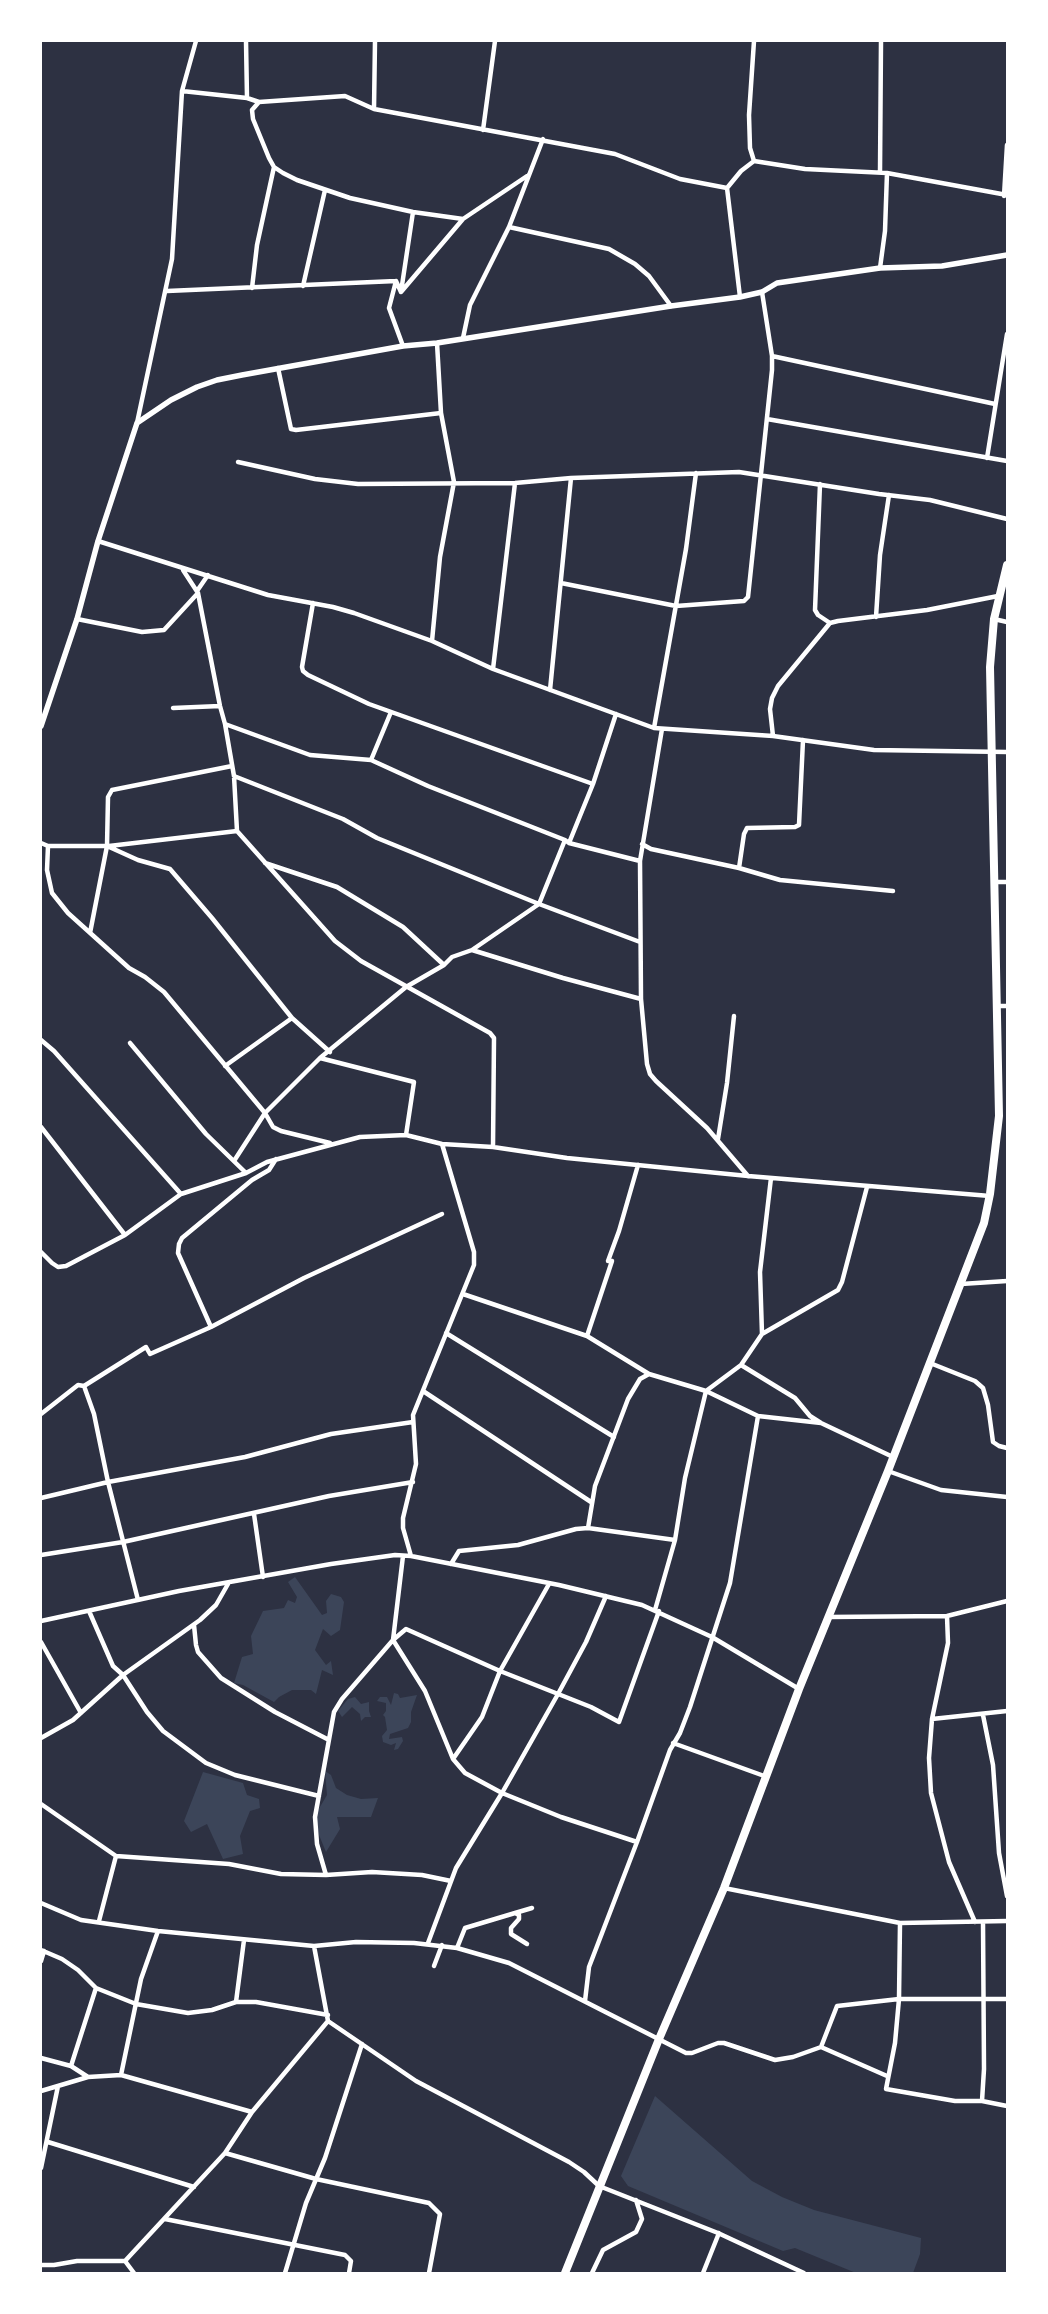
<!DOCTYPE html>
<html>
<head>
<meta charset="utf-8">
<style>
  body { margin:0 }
  #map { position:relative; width:1048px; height:2314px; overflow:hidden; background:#2d3142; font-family:"Space Grotesk",sans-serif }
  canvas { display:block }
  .frame { position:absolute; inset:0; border:42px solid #fff; pointer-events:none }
</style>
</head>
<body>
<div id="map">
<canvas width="1048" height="2314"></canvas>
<div class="frame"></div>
</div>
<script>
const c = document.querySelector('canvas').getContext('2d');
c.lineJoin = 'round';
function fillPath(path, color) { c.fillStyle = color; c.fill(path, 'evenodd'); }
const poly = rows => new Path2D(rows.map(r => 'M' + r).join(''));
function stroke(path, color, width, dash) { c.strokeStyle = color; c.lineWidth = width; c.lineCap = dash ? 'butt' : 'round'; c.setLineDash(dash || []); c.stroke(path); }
const green = poly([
  [295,1577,322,1615,327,1613,326,1601,331,1594,341,1597,344,1602,340,1630,331,1636,323,1629,315,1650,326,1665,331,1661,333,1675,322,1670,316,1694,311,1690,292,1690,279,1697,274,1702,243,1685,234,1683,242,1657,253,1654,251,1636,263,1611,284,1608,288,1600,295,1603,297,1597,288,1582],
  [394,1693,398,1694,400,1698,417,1695,411,1712,411,1722,408,1728,390,1734,389,1739,402,1737,403,1741,398,1749,394,1750,396,1743,391,1745,383,1742,382,1736,387,1730,385,1717,383,1715,386,1711,386,1703,377,1701,380,1697,387,1697,391,1705],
  [355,1697,361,1704,369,1702,369,1711,371,1717,365,1717,361,1721,360,1714,352,1707,342,1717,338,1711,348,1699],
  [325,1771,331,1775,336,1788,347,1795,361,1799,378,1798,371,1817,337,1817,340,1829,326,1852,319,1835,317,1824,317,1812,327,1795],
  [203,1772,243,1783,247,1795,259,1799,260,1808,250,1811,240,1836,243,1854,223,1859,207,1824,191,1832,184,1821],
  [655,2096,752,2181,782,2197,814,2210,921,2238,920,2254,913,2273,856,2273,795,2248,783,2251,628,2186,621,2176]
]);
const minor = poly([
  [246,41,247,98],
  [182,91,247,98,259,102,345,96,374,109,615,154,680,179,727,188],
  [259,102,252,110,253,119,269,158,274,167,283,173,297,180,350,198,413,212,463,219],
  [374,109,375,41],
  [483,130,495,41],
  [754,161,805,169,887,173,1007,195],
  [880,172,881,41],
  [1004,196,1007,145],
  [509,227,609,249,635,264,649,276,671,306],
  [880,268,885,231,887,173],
  [303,286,325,190],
  [252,288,257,245,274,167],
  [167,291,396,281],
  [401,292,413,212],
  [740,297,727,188,741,171,754,161,750,148,749,115,754,41],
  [463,338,470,305,509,227,543,139],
  [403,346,389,308,396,281,401,292,463,219,527,176],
  [772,356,995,404],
  [278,368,291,429,296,430,441,413],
  [767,419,1007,461],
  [137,423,172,259,182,91,196,41],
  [987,458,1007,334],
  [238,462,315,479,358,484,515,483,571,478,739,472,879,494,930,500,1007,519],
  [820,484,815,610,818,615,830,623],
  [98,541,268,595,333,607,354,613,432,641,493,669,654,728,773,736,874,750,1007,752],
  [183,570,198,593,220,706,225,724,234,776,237,831,335,941,361,961,490,1033,494,1038,493,1147],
  [561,583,676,606,744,601,748,597,772,370,772,356,762,292],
  [197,591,208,575],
  [313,603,302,667,303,671,308,675,369,704,593,784],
  [876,617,880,555,889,495],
  [77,619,142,632,164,630,198,593],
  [994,619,1007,622],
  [432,641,440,557,454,482,441,413,437,343],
  [493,669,515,483],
  [550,690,571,478],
  [173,708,220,706],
  [225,724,310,755,371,760,428,786,565,840],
  [654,728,686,549,696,473],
  [662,729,640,861,641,999,647,1064,650,1074,656,1081,707,1128,748,1176],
  [773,736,770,709,772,698,778,686,830,623,838,621,927,610,998,596],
  [371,760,391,712],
  [234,776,343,819,377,838,539,904,640,942],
  [41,843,48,846,47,870,52,893,68,913,129,968,145,977,164,992,265,1113,273,1127,281,1131,330,1143],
  [569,843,640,861],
  [642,844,651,849,739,868,780,880,893,891],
  [48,846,107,846,138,860,170,869,212,918,292,1018,330,1052],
  [109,846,237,831],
  [265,863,337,887,403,927,444,965],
  [739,868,744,834,747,828,795,827,799,825,803,740],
  [995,882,1007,882],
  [90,933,107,846,108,797,112,790,232,766],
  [472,950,563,978,641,999],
  [998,1006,1007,1006],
  [41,1040,54,1051,181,1194],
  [130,1043,206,1134,246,1173],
  [320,1058,414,1082,406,1135],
  [225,1066,292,1018],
  [41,1127,125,1235],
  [718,1139,727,1083,734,1016],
  [234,1161,265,1113,320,1058,406,987,444,965,452,957,472,950,539,904,565,840,569,843,593,784,616,714],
  [41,1252,52,1263,58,1267,66,1266,125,1235,181,1194,246,1173,267,1162,360,1137,406,1135,442,1144,493,1147,567,1158,748,1176,990,1196],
  [961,1284,1007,1281],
  [463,1294,587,1336,649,1374,706,1391,758,1416,821,1423],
  [211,1327,178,1253,179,1244,182,1238,252,1180,269,1170,276,1159],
  [446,1333,614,1437],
  [762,1334,760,1272,771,1178],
  [587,1336,612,1261,608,1261,619,1231,638,1165],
  [930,1363,975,1381,983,1388,988,1405,993,1442,999,1446,1007,1448],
  [741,1365,795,1398,810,1416,821,1423,893,1457],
  [84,1386,94,1414,108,1482,138,1600],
  [423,1391,591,1502],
  [41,1414,78,1385,84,1386,146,1347,150,1354,211,1327,304,1278,442,1214],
  [888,1471,941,1490,1007,1497],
  [41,1498,108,1482,245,1457,331,1434,413,1422],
  [254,1514,263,1577],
  [588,1528,595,1486,628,1399,640,1379,649,1374],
  [41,1555,123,1542,329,1496,413,1482],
  [403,1556,393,1640,425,1691,453,1759,465,1773,502,1793,561,1817,637,1842],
  [411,1556,403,1528,403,1518,416,1464,413,1415,474,1265,474,1252,442,1144],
  [451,1564,459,1551,518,1545,576,1529,588,1528,675,1540],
  [655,1610,675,1540,685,1478,706,1391,741,1365,762,1334,838,1290,842,1282,867,1187],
  [89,1611,113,1666,123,1675,147,1712,163,1731,206,1763,235,1775,319,1796],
  [947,1616,948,1643,932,1719,929,1758,931,1793,949,1862,975,1922],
  [828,1617,947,1616,1007,1601],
  [41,1621,179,1591,331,1564,395,1555,411,1556,559,1585,642,1605,712,1637,799,1689],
  [194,1625,196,1645,198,1652,221,1678,275,1712,329,1740],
  [41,1642,81,1713],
  [983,1715,993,1765,999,1853,1007,1896],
  [932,1719,1007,1711],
  [41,1738,73,1720,123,1675,200,1620,216,1605,228,1584],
  [673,1743,767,1777],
  [453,1759,482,1717,500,1671,549,1584],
  [41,1804,116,1856,229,1864,281,1874,326,1875,372,1872,422,1875,451,1881],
  [326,1875,317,1844,315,1817,334,1712,342,1699,393,1640,406,1629,500,1671,591,1707,619,1722,659,1611],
  [724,1888,900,1923,1007,1921],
  [41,1903,81,1920,158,1931,314,1946,356,1942,414,1943,457,1948,509,1963,686,2053,692,2053,718,2043,724,2043,775,2060,793,2057,821,2047,887,2076],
  [515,1913,532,1908],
  [99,1921,116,1856],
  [900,1923,899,1999,895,2043,886,2089,955,2101,982,2101,1007,2106],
  [428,1943,456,1868,502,1793,558,1694,586,1642,606,1596],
  [457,1948,465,1928,515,1913,519,1915,519,1919,511,1928,511,1934,527,1944],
  [41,1950,62,1959,78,1970,96,1988,136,2004,188,2013,212,2010,236,2002,256,2002,328,2015],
  [41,1961,44,1951],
  [434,1966,442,1945],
  [585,2001,589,1967,637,1842,670,1750,680,1733,690,1707,730,1583,758,1416],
  [236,2002,244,1940],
  [328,2021,416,2081,569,2162,584,2172,599,2186,718,2233,804,2273],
  [821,2047,837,2006,899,1999,1007,1999],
  [41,2058,71,2066,88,2077],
  [71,2066,96,1988],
  [121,2075,141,1979,158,1931],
  [41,2091,88,2077,121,2075,252,2112],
  [982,2101,984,2069,983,1922],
  [48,2142,194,2187],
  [225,2153,316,2179,429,2203,440,2214,429,2273],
  [41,2168,58,2086],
  [165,2219,345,2255,351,2261,349,2273],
  [125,2261,134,2273],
  [41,2265,54,2265,77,2261,125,2261,225,2153,252,2112,328,2021,314,1946],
  [285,2273,306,2203,325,2158,362,2044],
  [592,2273,603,2250,636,2232,642,2219,636,2200],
  [703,2273,719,2233]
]);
const tertiary = poly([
  [41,726,77,619,98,541,137,423,171,400,197,387,217,380,242,375,403,346,437,343,671,306,740,297,762,292,777,283,880,268,942,266,1007,255]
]);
const trunk = poly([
  [565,2273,659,2039,724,1888,799,1689,888,1471,984,1223,990,1194,999,1116,990,667,994,619,1007,565]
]);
fillPath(green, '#3c4559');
stroke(minor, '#fff', 4.5);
stroke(tertiary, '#fff', 5.5);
stroke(trunk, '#fff', 8);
</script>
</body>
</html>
